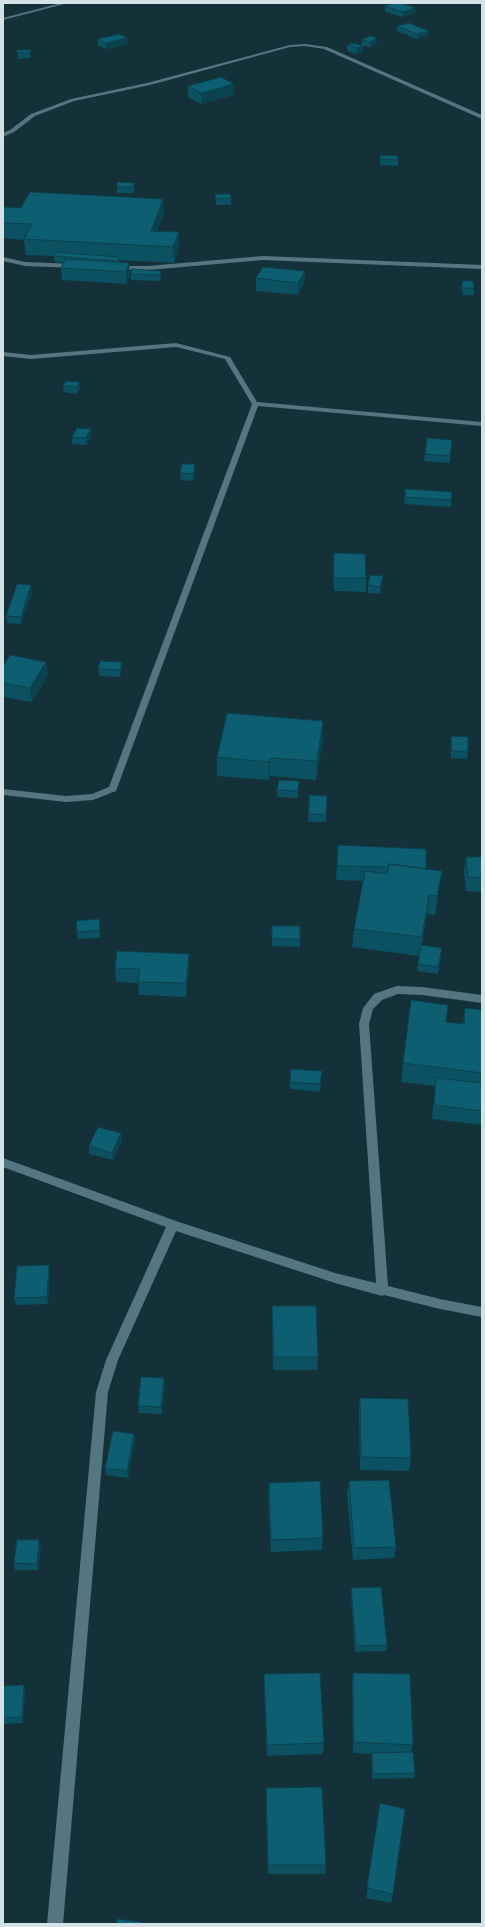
<!DOCTYPE html>
<html>
<head>
<meta charset="utf-8">
<style>
  body { margin:0 }
  #map { position:relative; width:485px; height:1927px; overflow:hidden; background:#143038; font-family:"Golos Text",sans-serif }
  canvas { display:block }
  .frame { position:absolute; inset:0; border:4px solid #d2e2e7; pointer-events:none }
</style>
</head>
<body>
<div id="map">
<canvas width="485" height="1927"></canvas>
<div class="frame"></div>
</div>
<script>
const c = document.querySelector('canvas').getContext('2d');
c.lineJoin = 'round';
const poly = rows => new Path2D(rows.map(r => 'M' + r).join(''));
function fillPath(path, color) { c.fillStyle = color; c.fill(path, 'evenodd'); }
function stroke(path, color, width, dash) { c.strokeStyle = color; c.lineWidth = width; c.lineCap = dash ? 'butt' : 'round'; c.setLineDash(dash || []); c.stroke(path); }
const minor = poly([
  [61,3,68,3,3,20,3,18,61,3],
  [305,44,327,47,482,115,482,119,324,49,305,46,290,47,150,85,74,101,35,116,14,132,3,137,3,133,10,130,31,114,71,99,147,83,290,45,305,44],
  [263,256,482,265,482,269,263,260,148,270,116,270,113,268,116,266,148,266,263,256],
  [3,257,25,262,74,264,77,266,74,268,25,266,3,261,3,257],
  [176,343,230,357,257,402,482,422,482,426,258,406,116,791,93,800,66,802,3,795,3,789,66,796,92,794,109,787,252,404,225,359,176,347,31,359,3,356,3,352,31,355,176,343],
  [397,986,422,987,482,995,482,1003,422,995,398,994,382,1000,373,1009,369,1024,388,1286,440,1299,482,1307,482,1317,440,1309,384,1295,382,1296,335,1283,176,1231,118,1360,108,1392,63,1924,47,1924,96,1392,106,1360,166,1227,3,1167,3,1158,176,1221,335,1273,376,1283,359,1024,363,1008,374,994,397,986]
]);
const wall = poly([
  [385,6,415,8,415,13,403,17,385,12],
  [397,26,429,31,428,36,417,39,397,31],
  [377,38,377,43,370,47,362,46,362,40],
  [98,39,128,44,106,49,98,45],
  [353,43,363,52,356,54,347,51,347,45],
  [17,50,30,53,31,58,18,59],
  [188,86,234,95,201,104,188,97],
  [380,155,398,160,398,166,380,165],
  [134,183,134,193,117,193,117,187],
  [215,194,231,198,231,205,216,205],
  [163,199,164,214,157,231,179,248,174,263,120,260,120,263,129,263,130,275,126,284,62,280,61,268,63,263,55,262,54,256,26,255,24,240,3,238,3,207,21,208],
  [161,271,161,277,160,281,131,280,131,274],
  [305,271,304,283,298,295,256,291,256,278],
  [462,281,474,288,474,295,463,295,461,287],
  [66,381,80,388,77,394,64,392,63,386],
  [91,436,86,445,72,444,72,437],
  [452,440,450,463,424,461,425,454],
  [195,471,193,481,181,480,180,473],
  [405,489,452,492,451,507,404,504],
  [334,553,366,578,366,592,334,591,333,567],
  [382,584,380,594,368,593,368,585],
  [32,592,21,624,7,623,6,616],
  [46,662,48,675,32,702,3,697,3,666],
  [98,669,122,669,120,677,99,676],
  [323,721,323,740,316,780,270,776,269,780,217,776,217,757],
  [451,736,468,752,467,759,451,758],
  [299,781,298,798,277,797,277,790],
  [309,795,327,796,326,822,308,822],
  [338,845,426,869,439,890,435,915,427,914,422,945,441,956,438,974,417,971,419,956,352,947,354,929,363,881,336,880],
  [466,857,482,857,482,892,466,891,464,871],
  [99,919,100,938,78,939,76,921],
  [272,926,300,939,300,947,272,946],
  [115,968,189,968,186,997,139,995,138,983,116,982],
  [465,1008,482,1010,482,1125,432,1119,435,1086,401,1082,403,1063,446,1022,463,1023],
  [322,1071,320,1092,290,1089,290,1082],
  [121,1133,122,1140,113,1160,89,1154,89,1146],
  [50,1272,48,1304,16,1305,14,1298],
  [272,1306,318,1357,317,1370,273,1370,272,1319],
  [164,1378,165,1385,162,1414,139,1413,138,1406],
  [360,1398,411,1458,409,1471,360,1470,359,1411],
  [134,1434,135,1440,128,1478,106,1475,105,1468],
  [349,1481,396,1547,394,1558,353,1560,347,1494],
  [269,1483,323,1538,322,1550,271,1552,268,1495],
  [41,1547,38,1570,15,1570,14,1563],
  [351,1588,387,1645,386,1651,355,1652,351,1594],
  [353,1673,413,1745,411,1752,415,1773,414,1778,372,1779,371,1759,372,1754,353,1753,352,1684],
  [264,1674,324,1743,323,1754,267,1756,264,1686],
  [3,1686,25,1691,23,1723,3,1724],
  [266,1788,326,1865,325,1874,268,1874,266,1798],
  [380,1803,393,1894,391,1903,366,1898]
]);
const shadedWall = poly([
  [415,8,415,13,403,17,403,12],
  [429,31,428,36,417,39,417,34],
  [127,38,128,44,106,49,106,43],
  [377,38,377,43,370,47,370,42],
  [363,46,363,52,356,54,357,48],
  [234,84,234,95,201,104,201,93],
  [163,199,164,214,151,247,151,231],
  [179,232,179,248,174,263,173,247],
  [120,257,120,263,118,267,118,261],
  [129,263,130,275,126,284,126,272],
  [161,271,161,277,160,281,160,275],
  [305,271,304,283,298,295,298,283],
  [80,382,80,388,77,394,77,387],
  [91,429,91,436,86,445,86,438],
  [195,464,195,471,193,481,193,474],
  [383,576,382,584,380,594,380,587],
  [31,585,32,592,21,624,21,617],
  [46,662,48,675,32,702,30,688],
  [122,662,122,669,120,677,120,670],
  [323,721,323,740,316,780,317,761],
  [270,758,270,776,269,780,269,762],
  [442,871,439,890,435,915,437,896],
  [429,895,427,914,420,956,422,937],
  [189,954,189,968,186,997,186,983],
  [121,1133,122,1140,113,1160,112,1153],
  [49,1265,50,1272,48,1304,47,1297],
  [164,1378,165,1385,162,1414,161,1407],
  [134,1434,135,1440,128,1478,127,1471],
  [39,1540,41,1547,38,1570,37,1564],
  [24,1685,25,1691,23,1723,22,1717]
]);
const building = poly([
  [394,3,400,3,415,8,403,12,385,6,394,3],
  [409,23,429,31,417,34,397,26,409,23],
  [119,34,127,38,106,43,98,39,119,34],
  [370,36,377,38,370,42,362,40,370,36],
  [353,43,363,46,357,48,347,45,353,43],
  [17,50,30,50,30,53,17,53,17,50],
  [221,77,234,84,201,93,188,86,221,77],
  [380,155,398,156,398,160,380,159,380,155],
  [117,182,134,183,134,187,117,187,117,182],
  [30,192,163,199,151,231,179,232,173,247,24,239,32,224,3,223,3,207,21,208,30,192],
  [215,194,230,194,231,198,216,199,215,194],
  [56,252,120,257,118,261,54,256,56,252],
  [65,259,129,263,126,272,61,268,65,259],
  [263,267,305,271,298,283,256,278,263,267],
  [132,269,161,271,160,275,131,274,132,269],
  [462,281,473,281,474,288,463,288,462,281],
  [66,381,80,382,77,387,63,386,66,381],
  [77,428,91,429,86,438,72,437,77,428],
  [427,438,452,440,450,456,425,454,427,438],
  [182,464,195,464,193,474,180,473,182,464],
  [405,489,452,492,451,500,405,497,405,489],
  [334,553,365,554,366,578,334,578,334,553],
  [370,575,383,576,380,587,368,585,370,575],
  [17,584,31,585,21,617,6,616,17,584],
  [10,655,46,662,30,688,3,683,3,666,10,655],
  [100,661,122,662,120,670,98,669,100,661],
  [227,713,323,721,317,761,270,758,269,762,217,757,227,713],
  [451,736,468,737,468,752,452,751,451,736],
  [279,780,299,781,298,791,277,790,279,780],
  [309,795,327,796,326,815,309,814,309,795],
  [338,845,426,849,426,869,389,864,388,867,337,866,338,845],
  [466,857,482,857,482,878,468,877,466,857],
  [389,864,442,871,437,896,429,895,422,937,354,929,365,871,387,874,389,864],
  [99,919,100,930,77,932,76,921,99,919],
  [272,926,300,926,300,939,272,939,272,926],
  [421,945,442,948,438,967,418,964,421,945],
  [117,951,189,954,186,983,138,982,140,969,115,968,117,951],
  [411,1000,448,1005,446,1022,464,1024,465,1008,482,1010,482,1073,403,1063,411,1000],
  [291,1069,322,1071,320,1084,290,1082,291,1069],
  [436,1078,482,1083,482,1111,434,1105,436,1078],
  [98,1127,121,1133,112,1153,89,1146,98,1127],
  [49,1265,47,1297,14,1298,17,1266,49,1265],
  [272,1306,316,1306,318,1357,274,1357,272,1306],
  [141,1377,164,1378,161,1407,138,1406,141,1377],
  [360,1398,408,1399,411,1458,361,1457,360,1398],
  [113,1431,134,1434,127,1471,105,1468,113,1431],
  [389,1480,396,1547,354,1548,349,1481,389,1480],
  [320,1481,323,1538,271,1540,269,1483,320,1481],
  [17,1540,39,1540,37,1564,14,1563,17,1540],
  [381,1587,387,1645,356,1646,351,1588,381,1587],
  [320,1673,324,1743,267,1745,264,1674,320,1673],
  [353,1673,410,1674,413,1745,354,1742,353,1673],
  [24,1685,22,1717,3,1718,3,1686,24,1685],
  [413,1752,415,1773,373,1774,372,1753,413,1752],
  [322,1787,326,1865,268,1865,266,1788,322,1787],
  [380,1803,405,1809,393,1894,367,1888,380,1803],
  [117,1919,142,1922,142,1924,116,1924,117,1919]
]);
fillPath(minor, '#537681');
fillPath(wall, '#0c5161');
fillPath(shadedWall, '#0a424f');
fillPath(building, '#0e5e71');
stroke(building, '#0a424f', 1);
</script>
</body>
</html>
